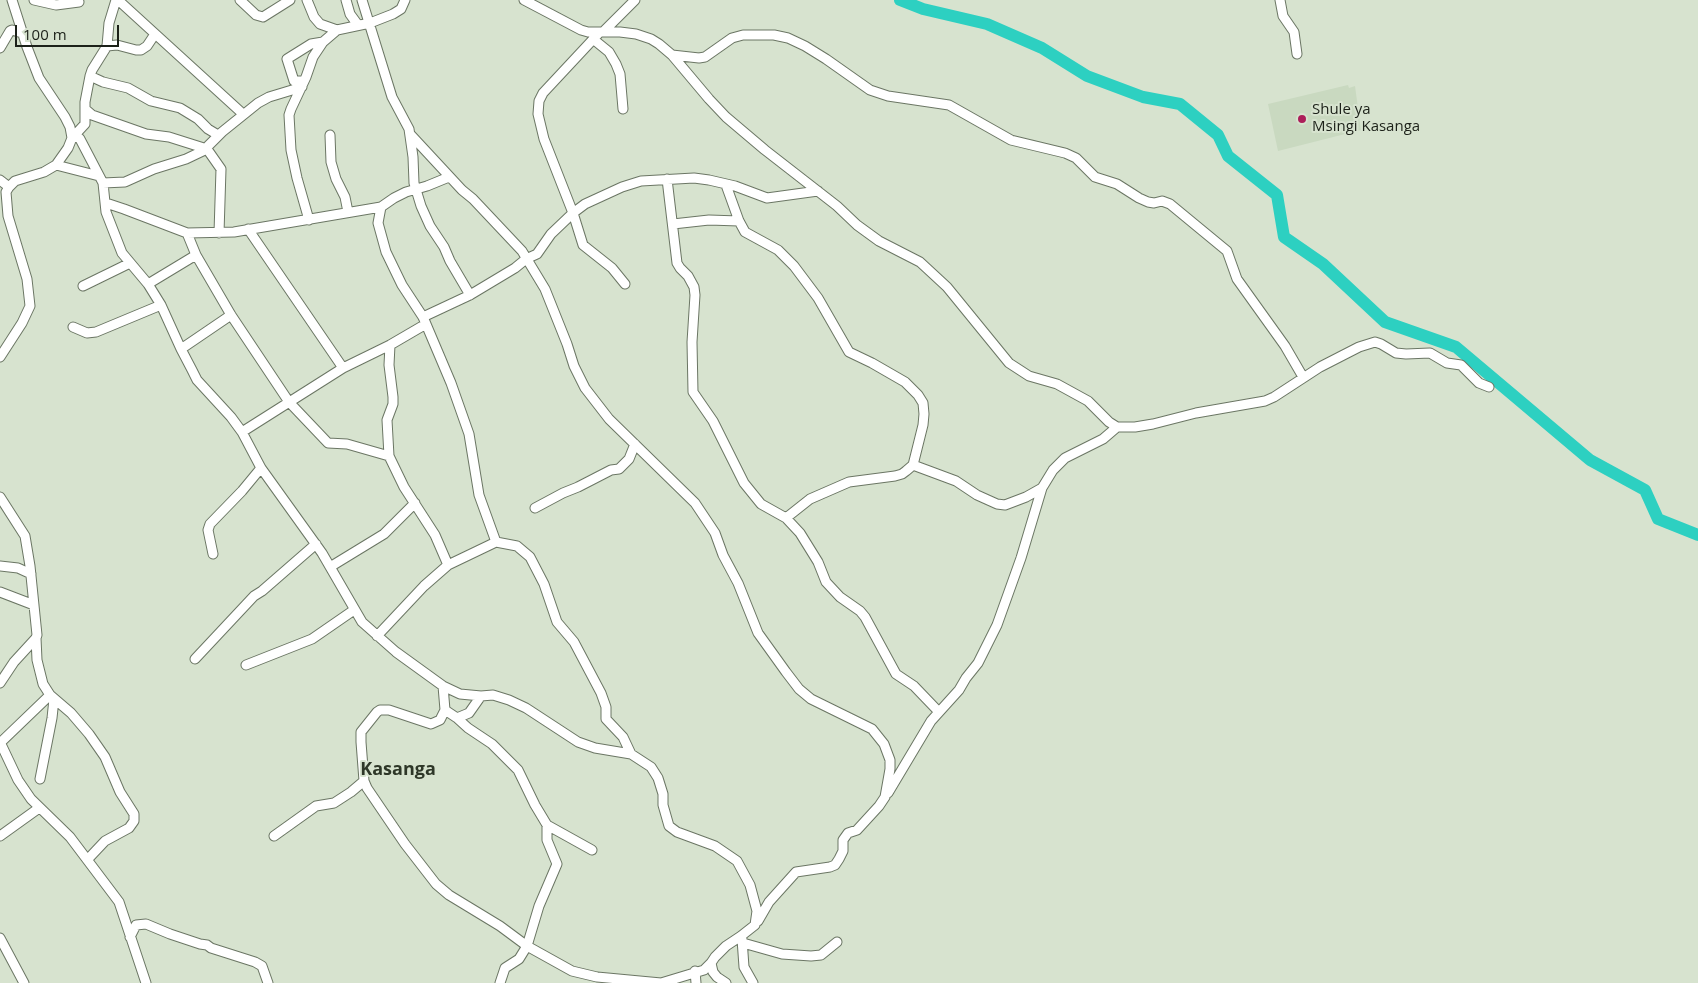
<!DOCTYPE html>
<html>
<head>
<meta charset="utf-8">
<style>
  body { margin:0 }
  #map { position:relative; width:1698px; height:983px; overflow:hidden; background:#d7e3cf; font-family:"Open Sans",sans-serif }
  canvas { display:block }
  .scale { position:absolute; left:15px; top:25px; width:104px; height:22px; box-sizing:border-box; border:2px solid #1c2119; border-top:0; padding-left:6px; font-size:15px; line-height:18px; white-space:nowrap; color:#1c2119; -webkit-text-stroke:4px #d7e3cf; paint-order:stroke }
</style>
</head>
<body>
<div id="map">
<canvas width="1698" height="983"></canvas>
<div class="scale">100 m</div>
</div>
<script>
const c = document.querySelector('canvas').getContext('2d');
c.lineJoin = 'round';
function fillPath(path, color) { c.fillStyle = color; c.fill(path, 'evenodd'); }
const poly = rows => new Path2D(rows.map(r => 'M' + r).join(''));
function stroke(path, color, width, dash) { c.strokeStyle = color; c.lineWidth = width; c.lineCap = dash ? 'butt' : 'round'; c.setLineDash(dash || []); c.stroke(path); }
function write(font, color, halo, rows, align = 'center') {
  c.font = font + ' "Open Sans",sans-serif'; c.lineWidth = 4; c.setLineDash([]); c.textBaseline = 'middle'; c.strokeStyle = halo; c.fillStyle = color; for (const [text, x, y, turn = 0] of rows) {
    c.save(); c.translate(x, y); c.rotate((+turn || 0) * Math.PI / 180); c.textAlign = isNaN(turn) ? turn : align; if (halo) c.strokeText(text, 0, 0); c.fillText(text, 0, 0); c.restore();
  }
}
const built = poly([
  [1348,85,1349,88,1355,86,1361,130,1278,151,1268,104]
]);
const river = poly([
  [900,0,923,9,987,24,1042,48,1087,76,1143,97,1180,104,1218,135,1228,156,1277,195,1284,237,1323,264,1385,322,1456,347,1590,460,1645,490,1658,519,1698,535]
]);
const minor = poly([
  [34,0,56,5,79,2],
  [118,0,243,114],
  [240,0,256,15,263,17,290,0],
  [307,0,314,17,320,24,337,30],
  [346,0,350,14,358,25],
  [362,0,392,97,409,129,413,157,414,183,421,206,430,226,444,247,450,261,470,295],
  [524,0,581,30,588,32,620,32,636,34,651,39,659,44,672,55,709,99,726,117,765,150,837,206,857,225,879,241,920,262,947,287,1009,363,1029,376,1057,384,1088,401,1109,422,1117,427,1135,427,1153,424,1196,413,1265,401,1274,397,1320,367,1359,347,1375,342,1381,344,1396,353,1406,354,1430,353,1447,363,1461,365,1479,383,1489,387],
  [1280,0,1283,16,1294,32,1297,54],
  [603,32,635,0],
  [599,33,543,93,539,101,538,114,544,139,573,213,583,245,612,268,625,284],
  [593,39,609,52,616,64,620,74,623,109],
  [107,46,117,45,136,50,141,50,147,46,155,34],
  [0,48,10,31,12,30,22,33],
  [672,55,699,58,705,57,732,38,743,35,774,35,788,38,805,46,826,59,870,90,888,96,949,105,1011,140,1065,153,1076,158,1095,177,1117,184,1139,198,1148,202,1154,203,1162,201,1170,204,1227,251,1237,279,1285,346,1303,377],
  [90,76,103,82,128,88,151,101,180,108,198,119,208,129,218,135],
  [304,81,294,81,287,59,311,44,323,42],
  [85,109,92,115,146,134,169,137,207,149,221,169,219,233],
  [410,134,462,190,473,199,522,251,545,289,567,344,574,366,585,388,609,419,695,503,715,533,723,555,738,583,758,633,786,672,799,689,811,699,872,729,884,744,890,760,890,769,885,797,879,806,857,830,848,833,843,840,843,851,839,859,835,865,830,867,796,872,769,902,758,921],
  [330,135,331,162,336,179,345,197,348,212],
  [72,138,78,137,80,139,103,183,106,212,122,253,148,284,161,305,181,349,192,370,197,380,231,417,242,432,261,468,322,553,362,622,396,652,443,686,460,694,481,696,493,695,509,700,526,708,578,742,595,748,631,754,651,767,658,778,663,794,663,805,669,826,677,832,715,846,737,861,750,885,757,911,755,925,741,936,726,946,715,957,711,963,713,972,717,977,726,983],
  [72,138,85,124,85,102,90,76,92,70,107,46,109,23,116,0],
  [56,165,99,176],
  [449,177,427,186,406,192,394,198,381,207,378,223,386,252,402,285,423,317,451,383,469,434,479,495,496,542],
  [667,179,677,263,680,268,688,276,694,287,695,295,692,342,693,392,713,421,744,483,761,504,786,518,800,533,818,562,826,582,840,597,860,611,865,617,896,674,914,686,938,711],
  [0,180,9,187],
  [103,183,125,182,154,169,186,159,207,149,208,146,222,132,258,103,269,97,302,87],
  [726,185,739,221,745,232,778,250,794,266,818,298,849,352,872,363,905,382,918,395,923,403,924,414,923,425,913,465,906,471,902,474,895,476,849,482,810,499,786,518],
  [106,203,124,209,187,233,234,232,381,207],
  [309,220,297,178,291,150,289,115,291,109,306,77,313,57,323,42,337,30,370,23,393,14,401,9,405,0],
  [673,224,709,220,739,221],
  [248,229,343,368],
  [187,233,196,255,231,315,289,402,328,443,347,444,389,456],
  [148,284,196,255],
  [83,286,130,263],
  [423,317,470,295,515,268,526,259,537,254,551,234,573,213,585,204,622,187,641,181,694,178,709,180,735,186,767,198,818,191],
  [73,327,87,333,96,332,161,305],
  [390,345,389,365,393,397,393,404,387,420,389,456,404,487,435,535,448,565],
  [181,349,231,315],
  [0,357,22,323,30,306,27,279,8,216,6,192,9,187,15,181,44,172,56,165,68,148,72,138,70,127,65,117,39,78,27,47,12,0],
  [242,432,343,368,390,345,426,324],
  [913,465,956,481,977,495,997,504,1005,505,1026,497,1042,488],
  [0,497,25,536,30,566,37,635,36,638,14,662,0,683],
  [535,508,563,493,578,487,611,470,619,469,629,459,635,444],
  [213,554,208,530,210,524,242,491,261,468],
  [0,566,18,568,31,574],
  [330,567,384,534,415,503],
  [0,592,34,605],
  [377,636,424,586,448,565,496,542,517,546,530,557,544,584,557,622,574,642,601,693,606,707,606,719,623,737,631,754],
  [36,638,37,660,43,684,50,695,71,713,89,734,105,757,120,792,134,814,134,821,129,828,105,841,88,859],
  [195,659,254,596,262,591,316,544],
  [246,665,312,639,354,610],
  [443,686,445,710,440,720,431,724,389,710,380,710,377,712,361,732,361,742,364,781,367,788,405,844,436,884,449,895,500,926,527,946,572,971,597,977,661,983,704,970,711,963],
  [445,710,457,718,469,713,481,696],
  [457,718,468,728,492,744,518,770,535,805,547,825,592,850],
  [0,742,18,780,31,799,70,837,119,902,146,983],
  [0,743,50,695],
  [40,779,52,718,54,699],
  [888,793,931,721,959,690,966,678,978,663,997,625,1021,558,1042,488,1053,470,1065,458,1103,439,1117,427],
  [0,836,39,808],
  [274,836,316,806,334,803,351,792,364,781],
  [130,937,136,925,146,924,170,934,200,944,207,945,211,948,255,962,262,966,268,983],
  [0,938,24,983],
  [742,939,744,967,753,983],
  [743,943,782,954,811,956,821,955,837,942],
  [695,971,696,983],
  [500,983,505,968,519,959,527,946,539,906,557,864,547,840,547,825]
]);
const markers = [
  [1302,119,5,"#ac1e59"]
];
const poiNames = [
  ["Shule ya",1312,110],
  ["Msingi Kasanga",1312,127]
];
const quarterNames = [
  ["Kasanga",398,770]
];
fillPath(built, '#c9d9c0');
stroke(river, '#2dd0c1', 12);
stroke(minor, '#6b7664', 11);
stroke(minor, '#fff', 9);
for (const [x, y, r, color] of markers) { const dot = new Path2D(); dot.arc(x, y, r, 0, 2 * Math.PI); c.fillStyle = color; c.fill(dot); stroke(dot, '#d7e3cf', 2); }
write('15px', '#1c2119', '#d7e3cf', poiNames, 'left');
write('bold 18px', '#2e3728', '#d7e3cf', quarterNames);
</script>
</body>
</html>
